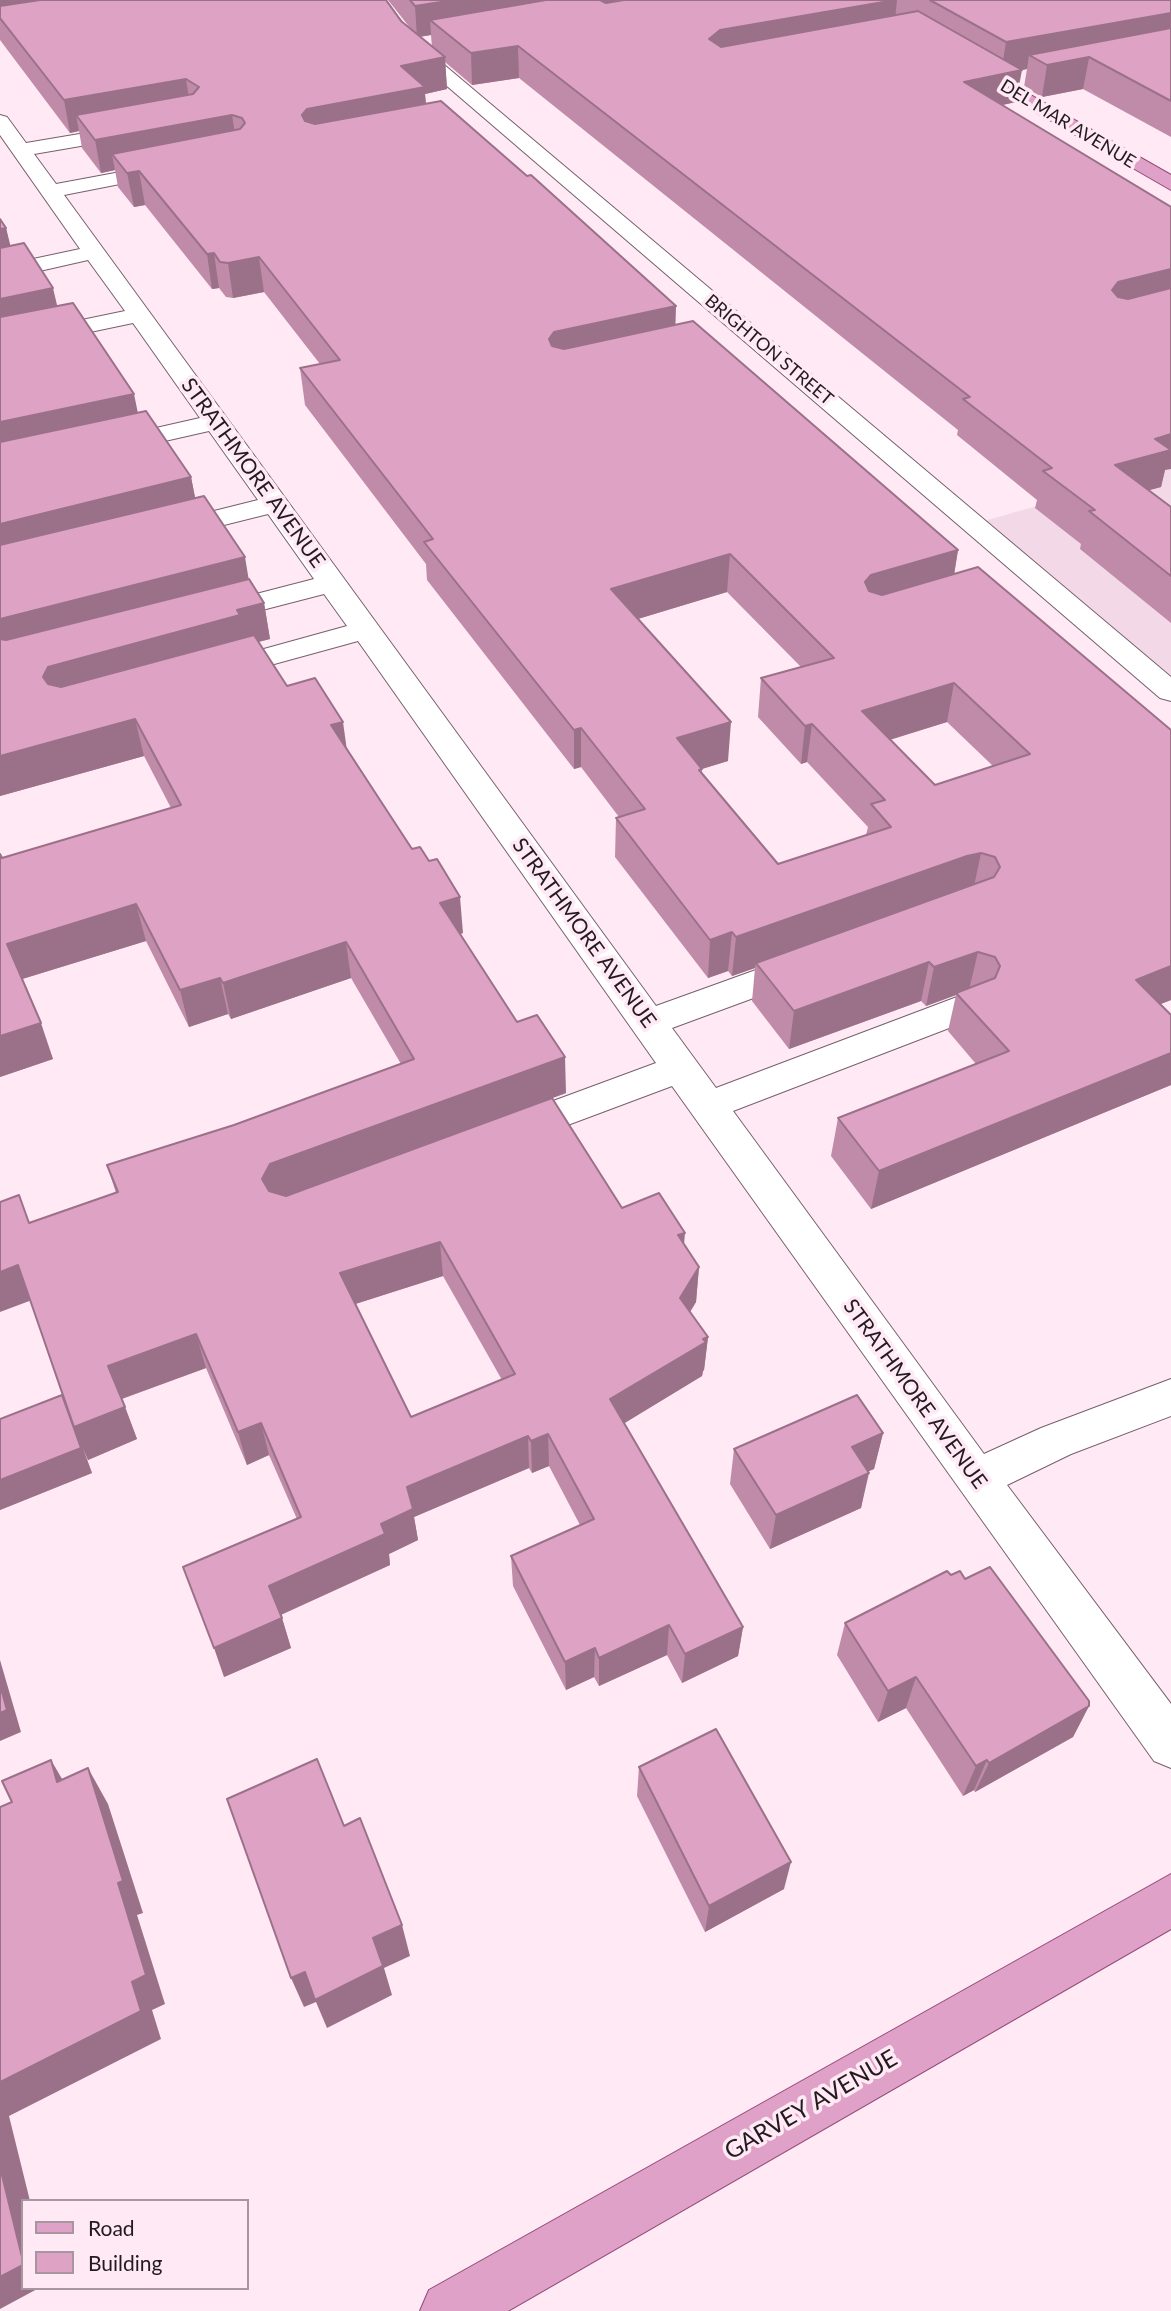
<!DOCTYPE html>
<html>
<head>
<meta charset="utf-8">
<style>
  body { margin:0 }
  #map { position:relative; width:1171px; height:2311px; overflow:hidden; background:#fee9f4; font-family:Lato,sans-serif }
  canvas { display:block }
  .legend { position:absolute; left:21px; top:2199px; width:228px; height:91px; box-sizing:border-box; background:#fee9f4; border:2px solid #a6969f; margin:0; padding:9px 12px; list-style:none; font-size:21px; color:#231a1f }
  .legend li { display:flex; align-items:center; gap:14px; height:35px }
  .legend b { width:35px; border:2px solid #a6969f }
</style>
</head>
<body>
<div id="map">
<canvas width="1171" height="2311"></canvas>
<ul class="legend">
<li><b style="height:9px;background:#e0a1c8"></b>Road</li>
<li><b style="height:19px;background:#dea2c4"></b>Building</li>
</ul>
</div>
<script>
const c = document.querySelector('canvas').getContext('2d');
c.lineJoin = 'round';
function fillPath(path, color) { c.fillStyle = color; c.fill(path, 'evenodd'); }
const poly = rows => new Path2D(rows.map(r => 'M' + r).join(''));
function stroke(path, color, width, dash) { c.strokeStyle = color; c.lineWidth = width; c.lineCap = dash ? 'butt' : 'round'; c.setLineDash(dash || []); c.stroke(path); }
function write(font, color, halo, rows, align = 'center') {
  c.font = font + ' Lato,sans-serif'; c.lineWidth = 7; c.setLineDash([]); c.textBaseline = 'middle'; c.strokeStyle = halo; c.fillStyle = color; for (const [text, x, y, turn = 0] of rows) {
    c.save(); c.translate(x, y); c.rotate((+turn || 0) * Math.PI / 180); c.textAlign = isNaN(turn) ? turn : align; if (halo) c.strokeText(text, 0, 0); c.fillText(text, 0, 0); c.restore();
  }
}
const built = poly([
  [1171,468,1171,675,977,523]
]);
const minor = poly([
  [367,0,385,0,417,42,1171,677,1171,701,1160,698,405,50,367,0],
  [0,115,7,117,26,143,133,125,143,131,133,137,34,154,56,184,169,163,176,165,179,169,176,173,64,195,656,1006,792,957,804,954,816,957,822,966,816,975,672,1028,716,1088,957,997,970,993,983,997,988,1006,983,1015,733,1111,984,1454,1041,1428,1171,1379,1171,1416,1071,1454,1007,1485,1171,1704,1171,1768,1154,1761,672,1086,525,1141,512,1145,499,1141,493,1131,499,1121,656,1063,358,641,216,680,206,677,201,671,206,665,347,626,324,594,212,623,202,620,198,614,202,608,314,579,268,514,168,539,158,537,154,531,158,525,258,500,209,431,112,453,103,450,99,445,103,440,200,418,133,323,0,351,0,337,125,311,88,260,0,280,0,266,80,249,0,135,0,115]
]);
const major = poly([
  [973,62,1171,175,1171,190,966,72,964,68,973,62],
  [1171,1874,1171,1929,508,2311,420,2311,429,2290,1171,1874]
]);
const wall = poly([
  [0,0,401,21,411,29,388,0,1171,0,1171,137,1083,89,1042,97,1024,87,1027,69,1021,70,1016,102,1003,105,1165,470,1161,487,1149,490,1171,507,1171,623,1080,549,1081,544,1035,508,1037,500,957,435,958,430,519,78,472,85,445,62,447,89,425,94,426,103,675,325,958,550,954,574,1171,730,1171,1000,1160,1004,1171,1015,1171,1085,871,1209,831,1156,838,1118,976,1064,948,1031,956,995,926,1006,921,1001,789,1049,752,1001,755,968,732,976,728,971,708,978,615,857,616,818,619,817,581,767,574,769,427,580,426,564,305,405,300,368,320,364,264,292,233,298,226,297,219,288,212,289,145,205,134,207,118,187,115,170,101,173,82,148,79,131,70,133,0,40],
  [431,35,432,47,420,37],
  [727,592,801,667,761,678,758,717,801,764,807,762,868,827,866,835,778,864,702,774,702,769,728,761,638,619],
  [947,722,993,766,935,785,890,740],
  [6,228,10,246,138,413,191,477,195,498,264,603,270,639,258,642,287,686,347,748,463,933,460,934,517,1022,566,1093,552,1098,622,1208,684,1245,699,1267,696,1302,690,1312,708,1337,704,1370,703,1371,702,1376,624,1423,743,1627,738,1656,682,1683,667,1655,599,1686,594,1677,566,1690,513,1586,511,1556,580,1525,549,1466,532,1473,529,1468,414,1517,418,1540,389,1554,390,1565,281,1615,291,1648,224,1677,297,1519,269,1455,247,1465,206,1368,122,1399,137,1439,88,1460,82,1446,92,1473,0,1510,0,1419,62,1395,30,1300,29,1223,116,1193,107,1165,234,1125,401,1064,351,978,231,1019,228,1014,189,1027,146,941,22,979,53,1059,0,1077,0,854,2,858,171,808,144,756,0,796],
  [443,1276,502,1380,411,1417,355,1304],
  [883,1433,874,1469,868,1471,861,1508,770,1549,730,1484,734,1449],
  [951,1575,965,1579,1089,1706,1073,1737,975,1792,974,1790,963,1796,906,1708,878,1722,837,1655,845,1623],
  [639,1767,784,1889,705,1932,637,1796]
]);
const shadedWall = poly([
  [0,0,79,0,0,18],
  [454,0,575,0,430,20,431,35,417,37,415,6],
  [594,0,672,0,605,18],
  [897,0,894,30,708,71,709,39,720,30],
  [1171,13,1171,42,1089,58,1083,89,1042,97,1047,65,1029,55,1027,69,1001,74,1006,42],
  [518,46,519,78,472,85,471,53],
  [445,57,447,89,425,94,427,119,305,148,302,115,307,109,401,66],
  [1022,70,1016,102,959,114,964,82],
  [186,79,191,111,76,115,79,131,70,133,64,100],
  [232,115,237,147,112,154,115,170,101,173,95,140],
  [139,171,145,205,134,207,127,173],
  [6,228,14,260,0,264,0,229],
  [214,253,219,288,212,289,207,254],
  [259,257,264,292,233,298,228,263],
  [1171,269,1171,300,1110,317,1112,290,1118,282],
  [53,288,61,322,0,334,0,299],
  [676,306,675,341,550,375,549,339,554,332],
  [134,394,141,428,0,458,0,422],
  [1171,434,1171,469,1165,470,1161,487,1106,502,1115,465,1155,439],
  [191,477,198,512,0,562,0,524],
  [958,550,952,588,865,613,865,582,871,575],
  [730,554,727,592,611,627,611,589],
  [245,557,251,593,0,665,0,619],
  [264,603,270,639,246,645,58,703,43,677,48,667,237,610],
  [954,683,947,722,856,750,862,711],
  [135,719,144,756,0,796,0,756],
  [343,722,348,758,331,725],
  [731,722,728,761,675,777,677,738],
  [812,724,807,762,801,764,805,726],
  [581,728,581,767,574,769,574,730],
  [981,853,973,891,756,963,755,968,732,976,736,937,967,856],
  [460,897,463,933,443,939,440,903],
  [136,904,146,941,19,980,7,944],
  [732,932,728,971,708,978,710,940],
  [346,942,351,978,231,1019,223,983],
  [978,952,969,990,956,993,956,995,926,1006,934,967],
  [929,962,921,1001,789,1049,794,1011],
  [1171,966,1171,1000,1123,1019,1136,980],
  [220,978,228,1014,189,1027,180,990],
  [41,1023,53,1059,0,1077,0,1036],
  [1171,1053,1171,1085,871,1209,879,1171],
  [565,1057,566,1093,277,1200,270,1214,262,1179,270,1164],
  [685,1233,682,1267,678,1235],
  [440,1242,443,1276,346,1307,340,1273],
  [18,1265,32,1300,0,1312,0,1272],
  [699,1267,696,1302,678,1332,680,1298],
  [196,1334,206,1368,121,1399,108,1366],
  [708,1337,704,1370,703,1371,702,1376,610,1432,610,1399,703,1339],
  [62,1395,125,1407,137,1439,88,1460,82,1446,92,1473,0,1510,0,1480],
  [261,1423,269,1455,247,1465,238,1432],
  [883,1433,874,1469,844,1482,852,1447],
  [548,1434,549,1466,532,1473,531,1441],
  [528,1436,529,1468,414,1517,418,1540,389,1554,390,1565,278,1616,269,1586,381,1524,407,1487],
  [869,1473,861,1508,770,1549,776,1515],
  [282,1618,291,1648,224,1677,214,1648],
  [669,1625,667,1655,599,1686,599,1658],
  [743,1627,738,1656,682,1683,685,1654],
  [595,1648,594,1677,566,1690,565,1662],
  [0,1660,21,1732,0,1741],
  [916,1677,906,1708,878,1722,888,1691],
  [1089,1706,1073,1737,975,1792,989,1763],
  [51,1760,72,1796,57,1782],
  [987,1760,974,1790,963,1796,976,1766],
  [88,1768,108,1804,143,1913,137,1915,165,2004,152,2010,161,2039,9,2116,30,2201,23,2201,23,2261,0,2167,0,2082,132,1982,118,1883],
  [791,1862,784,1889,705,1932,709,1906],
  [402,1925,410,1956,384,1968,392,1995,327,2028,316,2002,304,2007,291,1978,373,1938],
  [23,2265,23,2288,39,2288,0,2309,0,2277]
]);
const building = poly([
  [40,0,386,0,401,21,445,57,401,66,425,87,307,109,302,115,305,121,315,124,441,101,527,176,531,175,676,306,554,332,549,339,552,346,564,349,693,321,958,550,871,575,865,582,869,591,882,595,978,567,1171,730,1171,966,1136,980,1171,1015,1171,1053,879,1171,838,1118,1009,1051,956,993,995,978,1000,966,995,957,978,952,934,967,929,962,794,1011,756,963,994,877,1000,867,995,857,981,853,967,856,736,937,732,932,710,940,616,818,645,809,581,728,574,730,424,542,433,539,300,368,340,360,259,257,228,263,220,262,214,253,207,254,139,171,127,173,112,154,240,129,245,123,242,118,232,115,95,140,76,115,193,94,199,87,186,79,64,100,0,18,0,6,40,0],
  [730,554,834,658,761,678,805,726,812,724,885,800,871,804,891,827,778,864,699,770,702,769,677,738,731,722,611,589,730,554],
  [954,683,1030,754,935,785,862,711,954,683],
  [410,0,454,0,415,6,410,0],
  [546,0,600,0,606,3,624,0,895,0,720,30,709,39,721,47,918,11,1022,70,964,82,1171,207,1171,269,1118,282,1112,290,1118,297,1128,299,1171,288,1171,434,1155,439,1171,450,1115,465,1171,507,1171,576,1089,511,1095,510,1043,471,1052,468,963,399,970,397,518,46,471,53,430,20,546,0],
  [930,0,1171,0,1171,13,1006,42,930,0],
  [1171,28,1171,101,1089,57,1047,65,1029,55,1171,28],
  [0,219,6,228,0,229,0,219],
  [24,243,53,288,0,299,0,248,24,243],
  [73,303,134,394,0,422,0,317,73,303],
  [146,411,191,477,0,524,0,442,146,411],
  [204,496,245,557,0,619,0,545,204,496],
  [249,579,264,603,237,610,240,615,48,667,43,677,48,684,61,687,254,635,287,686,315,678,343,722,331,725,412,849,420,847,429,861,437,859,460,897,440,903,517,1022,537,1015,565,1057,270,1164,262,1179,269,1191,286,1196,552,1098,622,1208,659,1193,685,1233,678,1235,699,1267,680,1298,708,1337,703,1339,706,1342,610,1399,743,1627,685,1654,669,1625,599,1658,595,1648,565,1662,511,1556,594,1519,548,1434,531,1441,528,1436,407,1487,413,1509,381,1524,385,1534,269,1586,282,1618,214,1648,183,1567,301,1517,261,1423,238,1432,196,1334,108,1366,125,1407,74,1427,18,1265,0,1272,0,1202,19,1195,29,1223,118,1192,107,1165,234,1125,414,1059,346,942,223,983,220,978,180,990,136,904,7,944,41,1023,0,1036,0,854,2,858,181,805,135,719,0,756,0,639,6,640,249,579],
  [440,1242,515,1374,411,1417,340,1273,440,1242],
  [62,1395,81,1448,0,1480,0,1419,62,1395],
  [857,1395,883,1433,852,1447,869,1473,776,1515,734,1449,857,1395],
  [990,1567,1089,1701,1089,1706,989,1763,987,1760,976,1766,916,1677,888,1691,845,1623,947,1571,951,1575,960,1571,965,1579,990,1567],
  [0,1685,7,1710,0,1713,0,1685],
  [716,1729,791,1862,709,1906,639,1767,716,1729],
  [317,1759,344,1826,360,1818,402,1925,373,1938,383,1966,315,2000,305,1972,291,1978,227,1799,317,1759],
  [51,1760,57,1782,88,1768,123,1881,118,1883,146,1975,132,1982,141,2011,0,2082,0,1807,12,1802,2,1781,51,1760],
  [0,2167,23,2261,23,2265,0,2277,0,2167]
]);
const farStreetnames = [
  ["DEL MAR AVENUE",1068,124,31],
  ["BRIGHTON STREET",769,350,40]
];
const streetNames = [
  ["STRATHMORE AVENUE",253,473,54],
  ["STRATHMORE AVENUE",584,933,54],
  ["STRATHMORE AVENUE",915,1394,54]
];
const nearStreetnames = [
  ["GARVEY AVENUE",811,2105,-30]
];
fillPath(built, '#f3d9e7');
stroke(minor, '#76606c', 2);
stroke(major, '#914975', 2);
fillPath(minor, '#fff');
fillPath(major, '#e0a1c8');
fillPath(wall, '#bf8ba9');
fillPath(shadedWall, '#9b7189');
fillPath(building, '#dea2c4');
stroke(building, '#9b7189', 2);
write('18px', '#231a1f', '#fee9f4', farStreetnames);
write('21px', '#231a1f', '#fee9f4', streetNames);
write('24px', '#231a1f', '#fee9f4', nearStreetnames);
</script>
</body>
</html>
